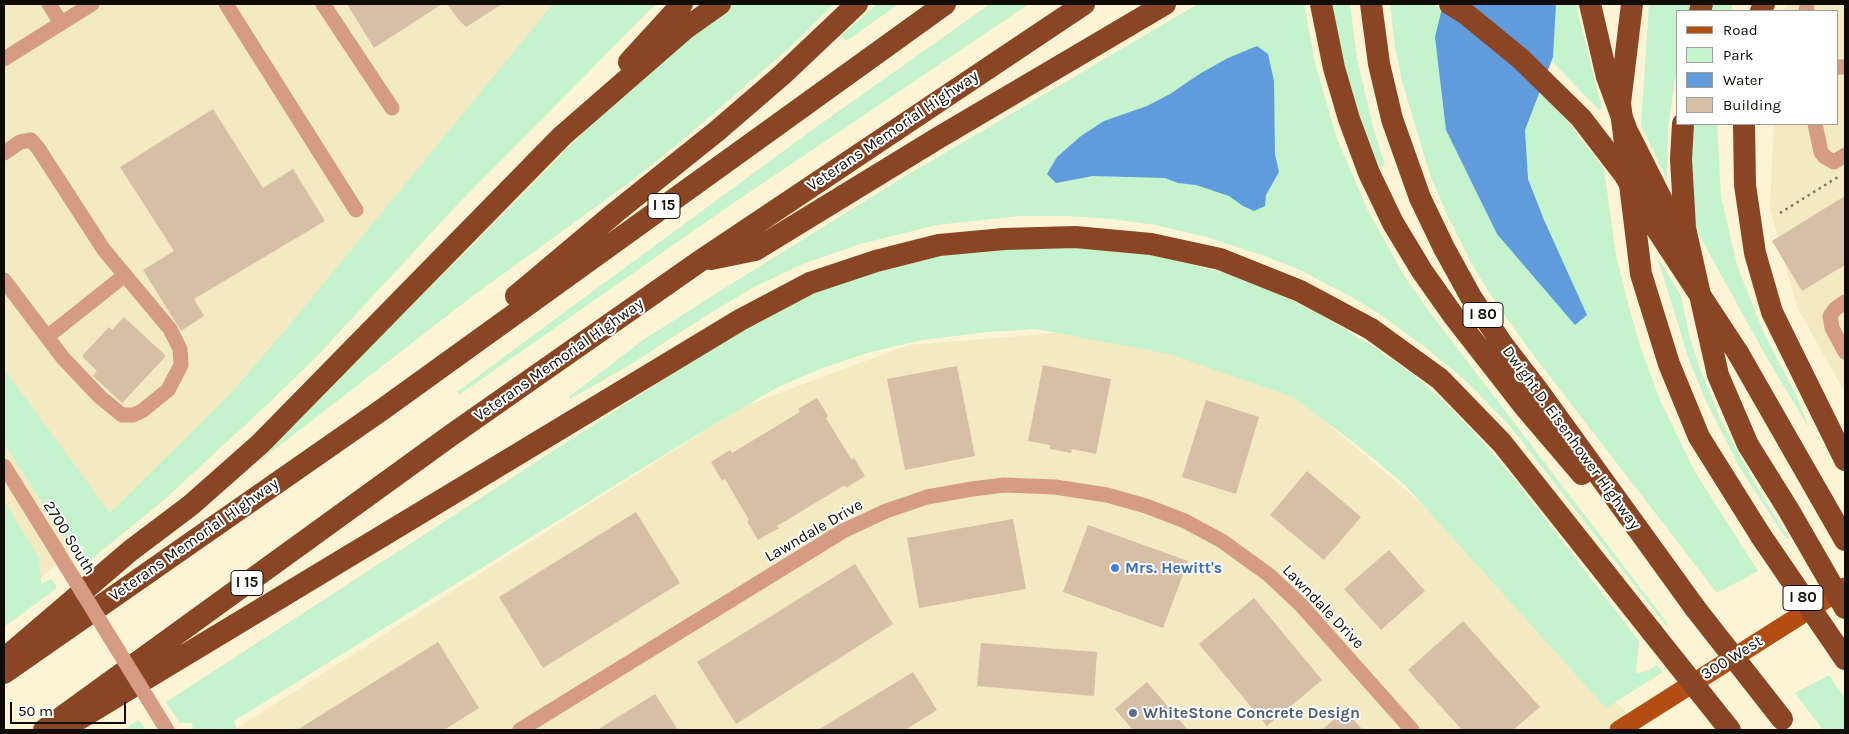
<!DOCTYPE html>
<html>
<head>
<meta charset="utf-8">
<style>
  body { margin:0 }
  #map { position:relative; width:1849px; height:734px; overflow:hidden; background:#fcf4d4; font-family:Karla,sans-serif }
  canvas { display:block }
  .frame { position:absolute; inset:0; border:5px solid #0f0c03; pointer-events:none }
  .legend { position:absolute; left:1676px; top:10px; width:162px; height:115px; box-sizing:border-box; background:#fff; border:1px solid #9f9e9a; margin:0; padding:6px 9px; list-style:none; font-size:15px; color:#0f0c03 }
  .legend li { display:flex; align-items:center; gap:10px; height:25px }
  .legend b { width:25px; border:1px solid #9f9e9a }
  .scale { position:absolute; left:10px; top:702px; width:116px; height:22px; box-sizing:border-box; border:2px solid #0f0c03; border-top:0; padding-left:6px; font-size:15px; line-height:18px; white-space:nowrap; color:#0f0c03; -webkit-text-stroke:4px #fff; paint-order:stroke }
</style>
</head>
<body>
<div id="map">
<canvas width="1849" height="734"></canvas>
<div class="frame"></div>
<ul class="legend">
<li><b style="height:6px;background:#b34d12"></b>Road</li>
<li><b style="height:14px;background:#c4f3cd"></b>Park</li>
<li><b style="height:14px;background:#609cdc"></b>Water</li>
<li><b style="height:14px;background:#d7bea6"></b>Building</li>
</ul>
<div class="scale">50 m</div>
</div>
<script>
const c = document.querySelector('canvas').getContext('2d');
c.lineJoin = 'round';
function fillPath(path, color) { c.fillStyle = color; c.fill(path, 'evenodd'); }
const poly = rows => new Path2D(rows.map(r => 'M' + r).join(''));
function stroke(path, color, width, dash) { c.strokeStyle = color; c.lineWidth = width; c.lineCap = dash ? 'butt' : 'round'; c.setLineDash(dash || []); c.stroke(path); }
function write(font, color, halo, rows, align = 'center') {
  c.font = font + ' Karla,sans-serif'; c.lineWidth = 4; c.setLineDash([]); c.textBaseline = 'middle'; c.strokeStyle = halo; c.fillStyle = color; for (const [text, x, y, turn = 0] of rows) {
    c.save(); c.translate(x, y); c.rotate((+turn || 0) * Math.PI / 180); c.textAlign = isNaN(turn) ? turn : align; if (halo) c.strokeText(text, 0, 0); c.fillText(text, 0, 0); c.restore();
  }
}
const built = poly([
  [4,4,607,4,260,393,4,609],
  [1786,4,1845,4,1845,393,1797,307,1770,208,1774,124,1838,124,1838,11,1783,11],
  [1129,327,1293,394,1441,520,1643,730,234,730,742,407,908,345]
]);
const green = poly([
  [553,4,656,4,457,205,320,353,270,402,165,499,82,567,77,559,84,548,64,537,4,443,4,369,110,513,232,392,287,328],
  [726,4,834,4,789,48,679,143,630,182,470,298,261,460,257,454,472,246,655,59],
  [877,4,899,4,846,41,841,36],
  [990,4,1029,4,726,208,459,395,457,392,581,300,812,130],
  [1198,4,1304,4,1315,63,1337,139,1368,211,1405,277,1428,310,1668,624,1666,626,1509,425,1467,382,1424,346,1378,313,1348,295,1300,270,1259,254,1207,237,1155,225,1111,219,1070,216,1020,216,937,225,860,244,803,264,756,286,707,315,633,363,570,399,569,397,643,340,728,286,904,177],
  [1332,4,1350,4,1357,58,1373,127,1385,165,1379,168,1352,95,1343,60],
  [1390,4,1433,4,1465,26,1519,70,1565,118,1604,169,1616,255,1628,304,1642,352,1660,400,1695,472,1758,571,1717,593,1531,352,1496,303,1474,268,1449,219,1430,175,1403,85,1395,47],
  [1484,4,1576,4,1602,109,1599,110,1545,54],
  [1649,4,1691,4,1688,11,1678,11,1678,59,1668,127,1667,180,1641,125],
  [1713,4,1733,4,1731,11,1711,11],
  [1691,124,1717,124,1721,196,1737,265,1762,329,1797,397,1809,428,1768,360,1692,222],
  [1040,245,1149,254,1225,273,1276,293,1318,313,1377,349,1410,372,1439,397,1472,430,1513,477,1639,641,1636,673,1648,671,1657,665,1663,672,1606,708,1406,486,1353,442,1293,397,1169,354,1036,329,987,332,923,340,870,352,820,369,778,387,698,434,234,721,237,730,193,730,192,723,180,723,166,702,729,337,820,289,934,255],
  [1657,256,1681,296,1689,335,1699,366,1720,418,1754,482,1789,538,1787,540,1741,470,1706,401,1689,360],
  [4,501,39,558,41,584,52,579,57,588,4,627],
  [1829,675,1845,699,1845,730,1823,730,1795,693],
  [139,720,146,730,123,730]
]);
const water = poly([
  [1443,4,1556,4,1553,57,1525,130,1528,179,1544,220,1587,315,1575,325,1497,234,1446,130,1435,37],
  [1257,46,1268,54,1274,81,1275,154,1279,172,1266,195,1265,206,1254,211,1243,206,1229,196,1196,185,1178,183,1165,178,1093,176,1056,183,1047,174,1057,157,1081,136,1104,121,1147,106,1170,94,1201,73,1228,58]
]);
const building = poly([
  [347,4,442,4,374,48],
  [447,4,502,4,466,27,459,20],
  [213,109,263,188,293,169,325,221,194,299,204,316,181,331,143,270,174,251,120,167],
  [1845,196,1845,265,1802,291,1772,241],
  [124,317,166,356,122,403,93,376,97,371,82,356,109,327,112,330],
  [1043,365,1111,379,1096,454,1072,449,1071,453,1050,449,1050,445,1028,441],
  [957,366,975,456,905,470,887,379],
  [817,398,828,416,826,418,851,459,854,458,865,476,846,488,845,485,777,526,779,528,758,540,747,521,749,520,725,479,722,481,711,462,730,450,732,453,800,412,798,409],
  [1206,400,1259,417,1236,494,1182,477],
  [1307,471,1361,517,1324,560,1270,515],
  [636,512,680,583,543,668,499,597],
  [1013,519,1026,589,919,608,907,538],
  [1088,525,1188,561,1163,628,1063,592],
  [1389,550,1425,591,1381,630,1344,589],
  [855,564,893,624,736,724,697,662],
  [1254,598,1322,680,1267,726,1199,644],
  [1463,621,1540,707,1513,730,1462,730,1408,670],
  [438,642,479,708,444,730,297,730],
  [981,643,1097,652,1094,696,977,686],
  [913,672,937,710,905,730,818,730],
  [1147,682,1188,730,1133,730,1115,709],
  [655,694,678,730,597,730],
  [1344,710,1363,730,1322,730]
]);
const path = poly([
  [1780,213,1838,177]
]);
const minor = poly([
  [49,4,61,23],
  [226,4,356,210],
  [323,4,392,108],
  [1806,11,1807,4],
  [4,59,92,4],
  [1838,67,1845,67],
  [1815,124,1821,152,1825,157,1834,162,1845,155],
  [4,153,20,142,31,140,38,148,104,250,170,329,180,349,181,365,168,390,142,411,133,415,122,415,100,397,63,358,4,280],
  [1845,302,1835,309,1830,316,1832,328,1845,352],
  [47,337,125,275],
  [4,466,52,543],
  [520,730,843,531,886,511,927,497,972,489,1004,485,1055,487,1107,495,1146,506,1185,521,1222,541,1269,575,1301,605,1412,730]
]);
const major = poly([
  [1619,730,1845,587]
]);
const highway = poly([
  [1321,4,1334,68,1349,119,1369,173,1393,223,1422,271,1453,315,1524,406,1582,474],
  [1371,4,1379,64,1392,119,1420,198,1444,248,1471,297,1503,345,1539,392,1695,608],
  [1632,4,1620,103,1641,274,1669,364,1699,437,1761,536],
  [1700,11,1702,4],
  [1761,11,1764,4],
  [629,62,682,4],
  [1744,124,1745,185,1755,253,1772,312,1845,460],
  [711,259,755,250,938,138,1165,4],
  [516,296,616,212,717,131,782,75,857,4],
  [1738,353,1845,540],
  [12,652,130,551,191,505,260,444,562,136,686,28,720,4],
  [4,673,383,409,945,4],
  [44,730,450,436,700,261,1084,4],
  [61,730,740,320,810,283,876,261,939,245,1004,239,1075,237,1151,244,1220,259,1300,291,1371,329,1440,379,1502,443,1652,632]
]);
const minorBridge = poly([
  [52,543,167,730]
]);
const highwayBridge = poly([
  [1450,4,1466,14,1521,59,1581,118,1624,174,1654,225,1738,353],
  [1590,4,1607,77,1627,131,1683,242],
  [1683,124,1681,159,1685,228,1718,375,1748,445,1788,509,1845,608],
  [1761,536,1845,659],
  [1695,608,1782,719],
  [1652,632,1730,730]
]);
const markers = [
  [1115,568,5,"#3f7fe0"],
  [1133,713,5,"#5c6f8a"]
];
const shields = [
  [664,206,32],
  [1483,315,40],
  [247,583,32],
  [1803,598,40]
];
const shieldNames = [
  ["I 15",664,206],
  ["I 80",1483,315],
  ["I 15",247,583],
  ["I 80",1803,598]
];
const streetNames = [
  ["Veterans Memorial Highway",893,131,-34],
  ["Veterans Memorial Highway",559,360,-35],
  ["Dwight D. Eisenhower Highway",1571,438,54],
  ["Lawndale Drive",814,531,-30],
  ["2700 South",69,538,58],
  ["Veterans Memorial Highway",194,540,-35],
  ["Lawndale Drive",1323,607,46],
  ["300 West",1732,658,-32]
];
const shopNames = [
  ["Mrs. Hewitt's",1125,568]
];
const serviceNames = [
  ["WhiteStone Concrete Design",1143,713]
];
fillPath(built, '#f3eac2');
fillPath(green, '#c4f3cd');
fillPath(water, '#609cdc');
fillPath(building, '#d7bea6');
stroke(path, '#7c7663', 2.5, [2.5, 4]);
stroke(minor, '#d69c83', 15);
stroke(major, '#b34d12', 19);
stroke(highway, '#8a4524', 22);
stroke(minorBridge, '#d69c83', 15);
stroke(highwayBridge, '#8a4524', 22);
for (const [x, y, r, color] of markers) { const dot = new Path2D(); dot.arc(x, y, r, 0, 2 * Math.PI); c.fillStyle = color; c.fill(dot); stroke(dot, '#fff', 2); }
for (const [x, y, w] of shields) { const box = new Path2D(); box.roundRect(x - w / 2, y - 12.5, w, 25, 4); c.fillStyle = '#fff'; c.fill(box); stroke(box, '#0f0c03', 1); }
write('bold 15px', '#0f0c03', null, shieldNames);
write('16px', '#0f0c03', '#fff', streetNames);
write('bold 16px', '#366cbe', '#fff', shopNames, 'left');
write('bold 16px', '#4e5e75', '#fff', serviceNames, 'left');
</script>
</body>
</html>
